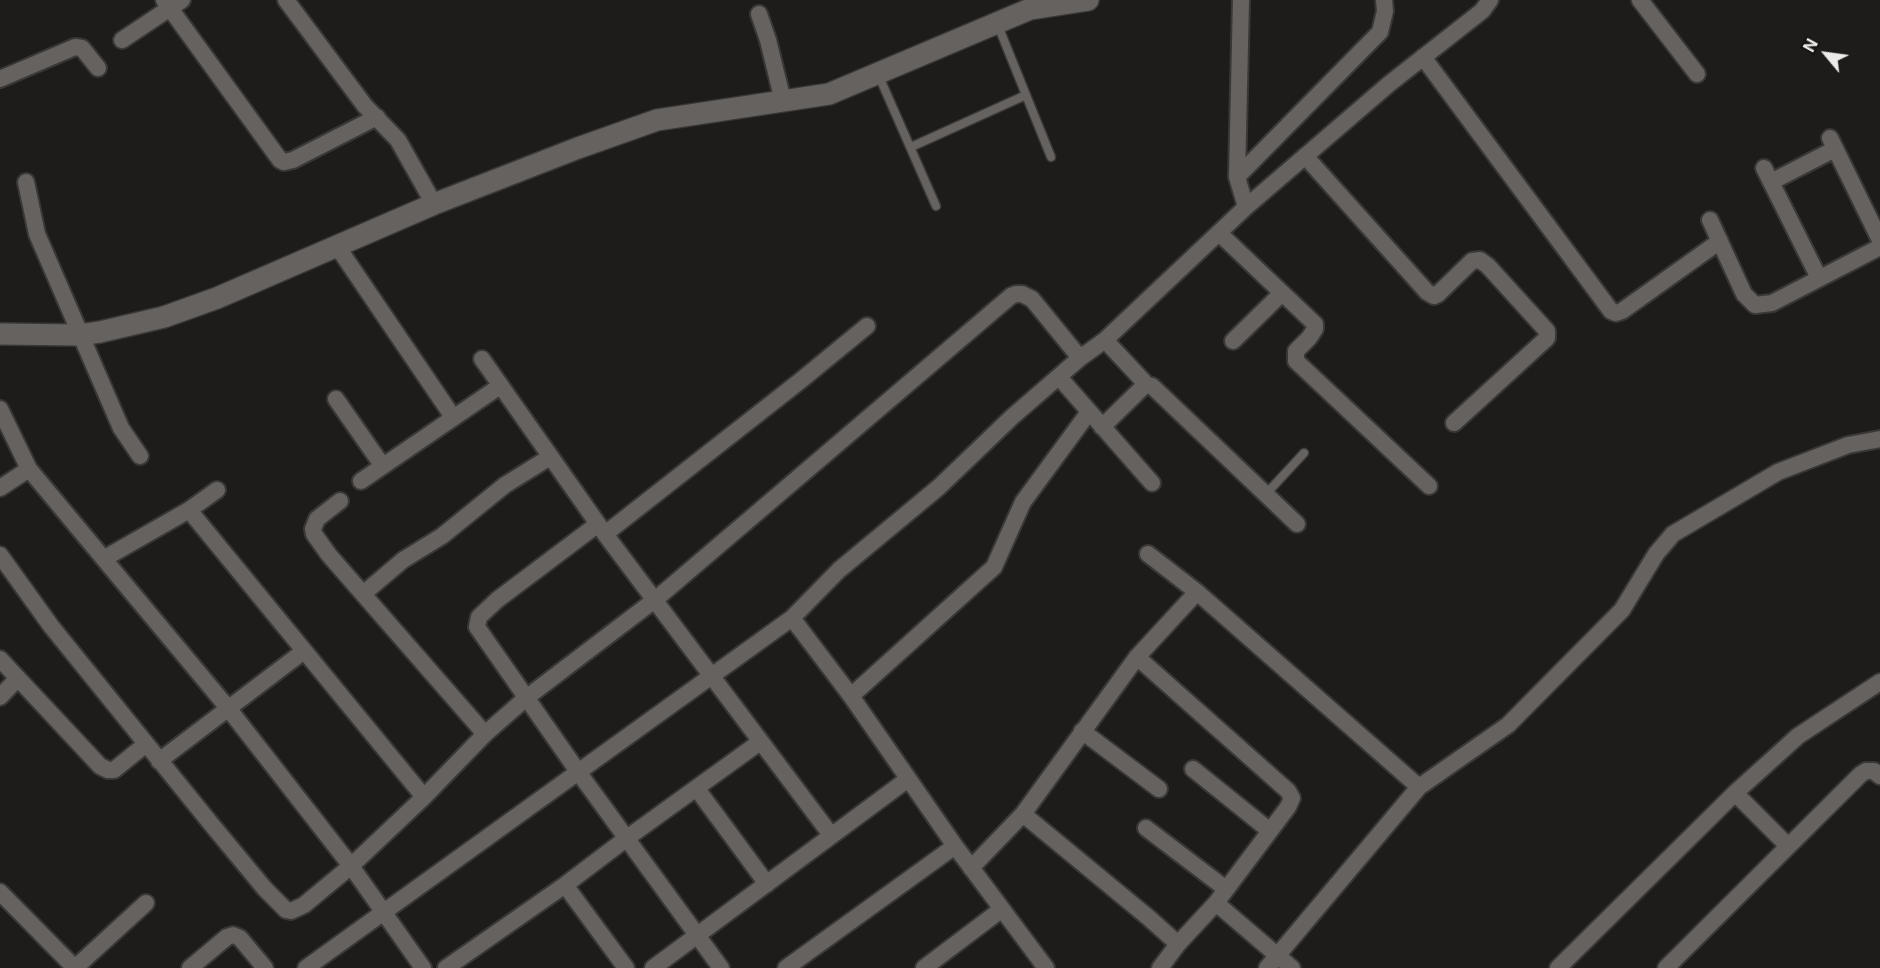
<!DOCTYPE html>
<html>
<head>
<meta charset="utf-8">
<style>
  body { margin:0 }
  #map { position:relative; width:1880px; height:968px; overflow:hidden; background:#1e1c1a; font-family:Inter,sans-serif }
  canvas { display:block }
  .north { position:absolute; left:1796px; top:24px; width:60px; height:60px; -webkit-text-stroke:4px #151311; paint-order:stroke; rotate:299deg; font-size:16px; font-weight:700; line-height:24px; text-align:center; color:#edebea }
  .north::after { content:''; display:block; margin:auto; width:21px; height:27px; background:#edebea; clip-path:polygon(50% 0,100% 100%,50% 72%,0 100%) }
</style>
</head>
<body>
<div id="map">
<canvas width="1880" height="968"></canvas>
<div class="north">N</div>
</div>
<script>
const c = document.querySelector('canvas').getContext('2d');
c.lineJoin = 'round';
const poly = rows => new Path2D(rows.map(r => 'M' + r).join(''));
function stroke(path, color, width, dash) { c.strokeStyle = color; c.lineWidth = width; c.lineCap = dash ? 'butt' : 'round'; c.setLineDash(dash || []); c.stroke(path); }
const service = poly([
  [997,23,1051,157],
  [878,74,936,206],
  [911,147,1026,95],
  [1266,494,1304,453]
]);
const minor = poly([
  [164,0,280,160,284,162,293,160,377,117],
  [286,0,365,106,398,140,434,204],
  [1241,0,1237,177,1246,207],
  [1640,0,1697,74],
  [759,14,768,40,783,101],
  [122,40,182,0],
  [1423,57,1611,311,1616,313,1622,311,1720,241],
  [0,79,75,47,82,48,98,68],
  [1830,138,1880,240],
  [1305,156,1427,292,1434,296,1438,294,1472,261,1480,260,1488,266,1547,331,1547,338,1454,423],
  [1764,168,1819,278],
  [1237,177,1380,32,1385,11,1384,0],
  [26,182,37,234,121,428,140,456],
  [1771,182,1835,149],
  [1710,220,1744,294,1755,305,1772,303,1880,247],
  [1219,233,1315,324,1315,329,1309,338,1296,351,1296,361,1429,486],
  [337,246,453,417],
  [1105,340,1147,385],
  [1233,341,1282,293],
  [482,359,605,534,831,835],
  [1059,377,1152,483],
  [336,399,382,465],
  [0,409,29,469,228,708,351,866,423,968],
  [1102,427,1143,387,1147,385,1152,386,1297,524],
  [361,481,500,386],
  [0,488,29,469],
  [340,501,317,519,313,529,314,534,329,555,485,734],
  [189,510,424,797],
  [598,524,497,600,479,617,477,627,579,773,721,968],
  [605,534,800,381,867,326],
  [1148,554,1197,592,1419,787],
  [0,555,51,626,212,825,265,889,286,910,291,911,304,905,351,866,424,797,485,734,526,698,656,599,1011,296,1016,294,1022,294,1032,299,1080,358],
  [105,558,189,510,217,490],
  [363,594,403,560,442,536,505,485,550,457],
  [792,618,851,696,955,846,1046,968],
  [1137,657,1288,791,1292,798,1288,807,1216,903,1178,944,1160,968],
  [0,659,100,766,108,770,114,770,146,744],
  [851,696,994,567,1023,502,1089,412],
  [0,697,18,678],
  [1082,731,1159,789],
  [159,761,304,651],
  [1193,769,1270,831],
  [697,789,767,884],
  [1735,793,1788,846],
  [1023,814,1149,918,1178,944],
  [1146,828,1226,889],
  [971,868,1023,814,1137,657,1197,592],
  [565,885,626,968],
  [0,892,75,968],
  [1216,903,1292,968],
  [75,968,146,903],
  [190,968,227,937,233,935,240,938,265,968],
  [306,968,792,618,839,570,939,487,1012,417,1080,358,1105,340,1246,207,1389,84,1482,11,1490,0],
  [446,968,565,885,627,838,760,742],
  [653,968,908,779],
  [786,968,955,846],
  [924,968,1002,909],
  [1267,968,1419,787,1508,725,1622,610,1656,554,1673,534,1778,472,1848,445,1880,439],
  [1558,968,1735,793,1798,736,1880,682],
  [1666,968,1861,774,1866,771,1874,771,1880,776]
]);
const tertiary = poly([
  [0,334,79,335,100,332,164,317,217,298,434,204,578,148,657,120,829,94,1030,9,1088,0]
]);
stroke(service, '#3a3837', 11);
stroke(minor, '#3a3837', 20);
stroke(tertiary, '#3a3837', 24);
stroke(service, '#666260', 8);
stroke(minor, '#666260', 16);
stroke(tertiary, '#666260', 21);
</script>
</body>
</html>
